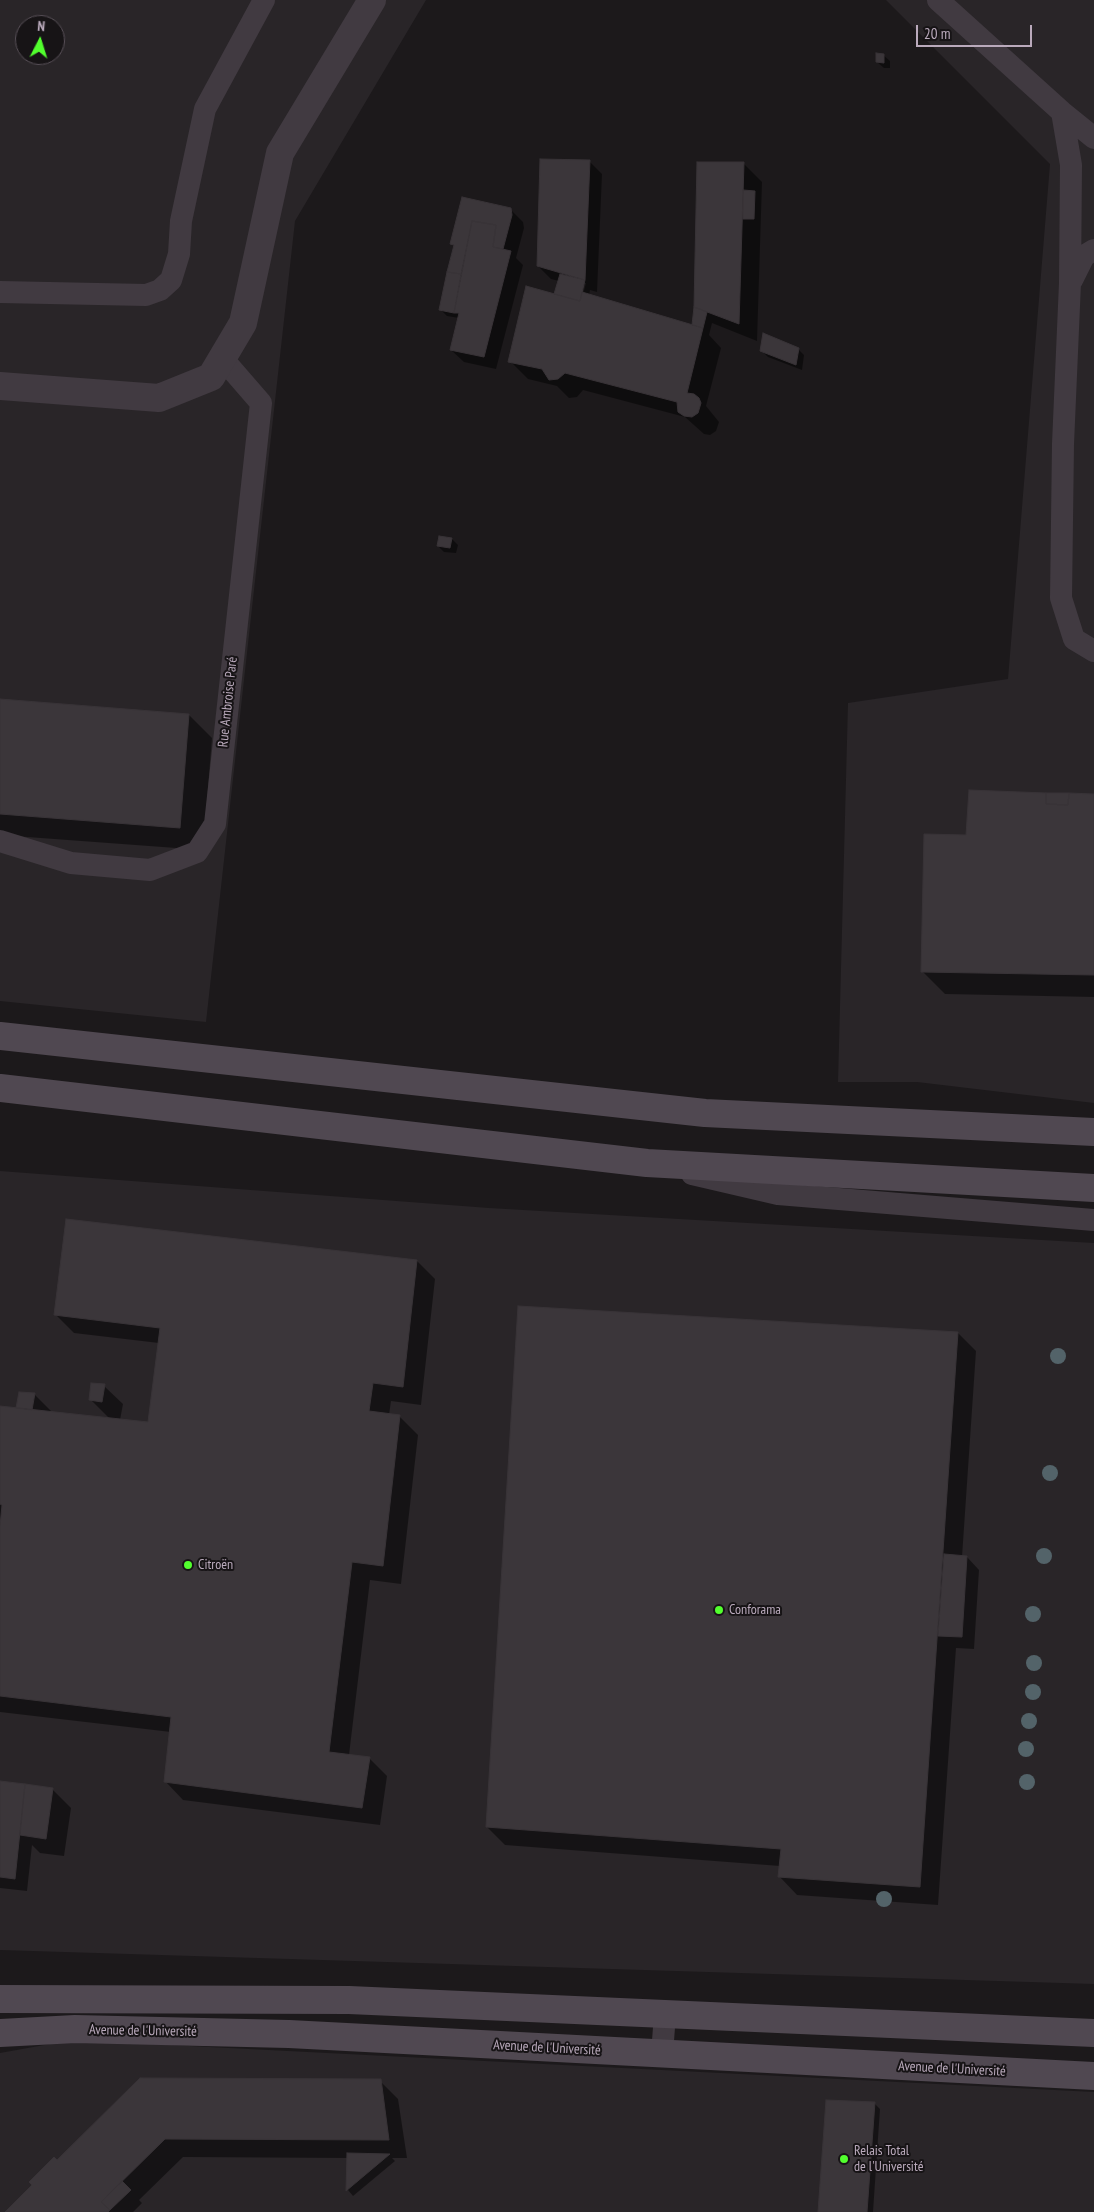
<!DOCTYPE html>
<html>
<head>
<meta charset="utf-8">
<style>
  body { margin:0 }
  #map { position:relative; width:1094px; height:2212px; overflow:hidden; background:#1c191b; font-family:"PT Sans Narrow",sans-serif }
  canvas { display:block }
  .north { position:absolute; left:15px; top:15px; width:50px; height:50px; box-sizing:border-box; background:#171416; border:1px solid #585058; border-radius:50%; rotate:5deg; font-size:14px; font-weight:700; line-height:20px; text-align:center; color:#baaabc }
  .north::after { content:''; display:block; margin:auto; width:18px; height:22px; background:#52ff2e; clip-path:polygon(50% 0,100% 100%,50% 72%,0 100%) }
  .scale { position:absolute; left:916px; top:25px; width:116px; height:22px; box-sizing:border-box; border:2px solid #baaabc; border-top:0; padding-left:6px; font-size:15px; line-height:18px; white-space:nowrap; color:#baaabc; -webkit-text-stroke:4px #171416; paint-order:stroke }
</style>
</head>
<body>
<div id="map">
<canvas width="1094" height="2212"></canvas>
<div class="north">N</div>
<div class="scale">20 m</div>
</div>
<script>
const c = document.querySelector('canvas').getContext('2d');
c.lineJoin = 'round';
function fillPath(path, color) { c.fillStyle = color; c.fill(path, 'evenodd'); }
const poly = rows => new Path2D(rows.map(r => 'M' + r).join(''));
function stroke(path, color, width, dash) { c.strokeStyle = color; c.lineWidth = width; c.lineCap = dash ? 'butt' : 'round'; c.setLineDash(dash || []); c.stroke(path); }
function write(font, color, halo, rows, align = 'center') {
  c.font = font + ' "PT Sans Narrow",sans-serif'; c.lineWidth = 4; c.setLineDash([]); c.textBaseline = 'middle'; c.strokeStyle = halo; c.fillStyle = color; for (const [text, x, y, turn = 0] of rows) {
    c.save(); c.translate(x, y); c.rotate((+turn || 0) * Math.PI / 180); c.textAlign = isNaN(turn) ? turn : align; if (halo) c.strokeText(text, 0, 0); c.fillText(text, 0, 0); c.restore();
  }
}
const built = poly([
  [0,0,426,0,295,221,206,1022,0,1001],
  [25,25,55,25,55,55,25,55],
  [886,0,1094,0,1094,1103,917,1082,838,1082,848,703,1008,679,1050,164],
  [0,1171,489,1208,1094,1243,1094,1984,0,1950],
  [72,2040,1094,2092,1094,2212,0,2212,0,2053]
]);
const shadow = poly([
  [883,55,890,61,890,68,884,68,877,62],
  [589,161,602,174,597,292,590,290,589,296,697,328,694,324,695,307,744,164,762,182,757,341,712,323,709,335,721,348,706,406,719,422,716,431,710,435,704,434,685,417,583,390,577,397,569,398,557,386,528,379,510,361,555,295,559,281,551,279,538,266],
  [583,283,586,283,583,294,580,294],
  [463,198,510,209,523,222,524,228,516,258,523,265,496,369,464,362,451,350,459,318,447,316,441,310,455,246,452,244],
  [798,349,804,355,802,370,768,357,762,351],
  [452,539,458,545,456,553,444,552,438,546],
  [0,700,189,715,212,738,203,850,0,835],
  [1094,795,1094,997,945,994,922,971,967,837],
  [417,1261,435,1279,421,1405,391,1401,389,1415,400,1417,418,1435,401,1584,370,1580,349,1755,369,1758,387,1776,380,1825,183,1800,165,1781,171,1732,0,1712,0,1538,2,1520,0,1520,0,1407,17,1409,34,1394,53,1413,110,1419,90,1399,104,1386,123,1404,120,1420,149,1423,159,1343,74,1333,56,1315],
  [958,1333,976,1351,962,1557,967,1557,979,1570,974,1649,956,1648,938,1905,797,1895,779,1876,780,1866,505,1845,487,1827],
  [0,1783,52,1789,71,1808,64,1856,40,1853,32,1845,27,1891,0,1888],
  [380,2081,398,2099,407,2158,392,2158,395,2161,353,2196,348,2190,348,2158,183,2157,139,2200,142,2203,133,2212,6,2212,58,2161],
  [874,2103,880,2109,873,2212,820,2212]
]);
const building = poly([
  [876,53,884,54,884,63,876,62,876,53],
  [540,159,590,160,585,280,537,266,540,159],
  [697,162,744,162,739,324,694,307,697,162],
  [743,190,755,191,754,219,743,219,743,190],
  [462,197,511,208,512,215,503,249,493,247,496,225,472,221,461,274,447,272,454,245,450,244,462,197],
  [472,221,496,225,493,247,511,251,484,357,450,350,459,313,454,313,472,221],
  [447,272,461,274,454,313,439,310,447,272],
  [560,274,585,280,580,301,554,294,560,274],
  [526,286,580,301,582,292,703,328,687,393,694,394,699,398,701,403,698,413,692,417,684,416,678,412,677,402,565,373,558,379,549,380,542,369,508,362,526,286],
  [694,307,707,312,703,328,692,325,694,307],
  [763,333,799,348,796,365,760,351,763,333],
  [439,536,452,538,450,548,437,546,439,536],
  [0,699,189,714,180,828,0,814,0,699],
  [969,790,1046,793,1046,804,1068,805,1069,793,1094,794,1094,975,921,972,924,834,966,835,969,790],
  [1046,793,1069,793,1068,805,1046,804,1046,793],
  [66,1219,417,1260,403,1387,373,1383,369,1411,400,1415,383,1566,352,1562,329,1752,370,1757,362,1808,164,1782,171,1717,0,1696,0,1526,2,1505,0,1504,0,1406,148,1422,160,1328,54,1315,66,1219],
  [518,1306,958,1332,920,1887,778,1877,781,1849,486,1827,518,1306],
  [91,1383,105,1384,102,1402,89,1400,91,1383],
  [19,1392,35,1393,32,1410,16,1408,19,1392],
  [944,1554,967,1556,962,1637,938,1636,944,1554],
  [0,1781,25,1784,15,1879,0,1877,0,1781],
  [25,1784,53,1788,46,1839,20,1835,25,1784],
  [140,2078,381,2079,389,2140,165,2139,101,2202,110,2210,108,2212,5,2212,32,2185,29,2182,54,2157,57,2160,140,2078],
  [826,2100,875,2102,867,2212,818,2212,826,2100],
  [347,2153,390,2154,346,2191,347,2153],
  [122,2181,131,2190,110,2210,101,2202,122,2181]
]);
const service = poly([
  [938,0,1062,112,1094,138],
  [1062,112,1071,165,1070,283,1063,444,1061,598,1074,639,1094,651],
  [1072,280,1084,256,1094,250],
  [0,292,146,295,160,290,171,280,179,254,181,221,205,109,264,0],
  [0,841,71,863,150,870,197,852,215,824,261,403,222,358],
  [692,1174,778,1194,1094,1220],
  [662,2054,665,2014]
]);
const minor = poly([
  [0,386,159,398,211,377,243,323,280,153,372,0]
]);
const secondary = poly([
  [0,1036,705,1113,1094,1132],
  [0,1088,647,1163,1094,1188],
  [0,1999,349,2000,1094,2033],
  [0,2033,75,2029,289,2034,1094,2076]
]);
const trees = [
  [1058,1356],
  [1050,1473],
  [1044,1556],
  [1033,1614],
  [1034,1663],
  [1033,1692],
  [1029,1721],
  [1026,1749],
  [1027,1782],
  [884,1899]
];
const markers = [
  [188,1565,5,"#52ff2e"],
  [719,1610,5,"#52ff2e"],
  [844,2159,5,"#52ff2e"]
];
const streetNames = [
  ["Rue Ambroise Paré",228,702,-84],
  ["Avenue de l'Université",143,2031,1],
  ["Avenue de l'Université",547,2048,3],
  ["Avenue de l'Université",952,2069,3]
];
const poiNames = [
  ["Citroën",198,1565],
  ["Conforama",729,1610],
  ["Relais Total",854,2151],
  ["de l'Université",854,2167]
];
fillPath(built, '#292528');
fillPath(shadow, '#0007');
fillPath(building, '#3b363a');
stroke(building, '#383337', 1);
stroke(service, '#413a41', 22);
stroke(minor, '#413a41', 28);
stroke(secondary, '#504851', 28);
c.fillStyle = '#536369';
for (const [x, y] of trees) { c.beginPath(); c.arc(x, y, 8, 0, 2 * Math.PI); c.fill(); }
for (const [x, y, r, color] of markers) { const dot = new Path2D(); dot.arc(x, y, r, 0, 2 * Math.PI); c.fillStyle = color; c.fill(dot); stroke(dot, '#171416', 2); }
write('14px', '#baaabc', '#171416', streetNames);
write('14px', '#baaabc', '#171416', poiNames, 'left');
</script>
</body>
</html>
